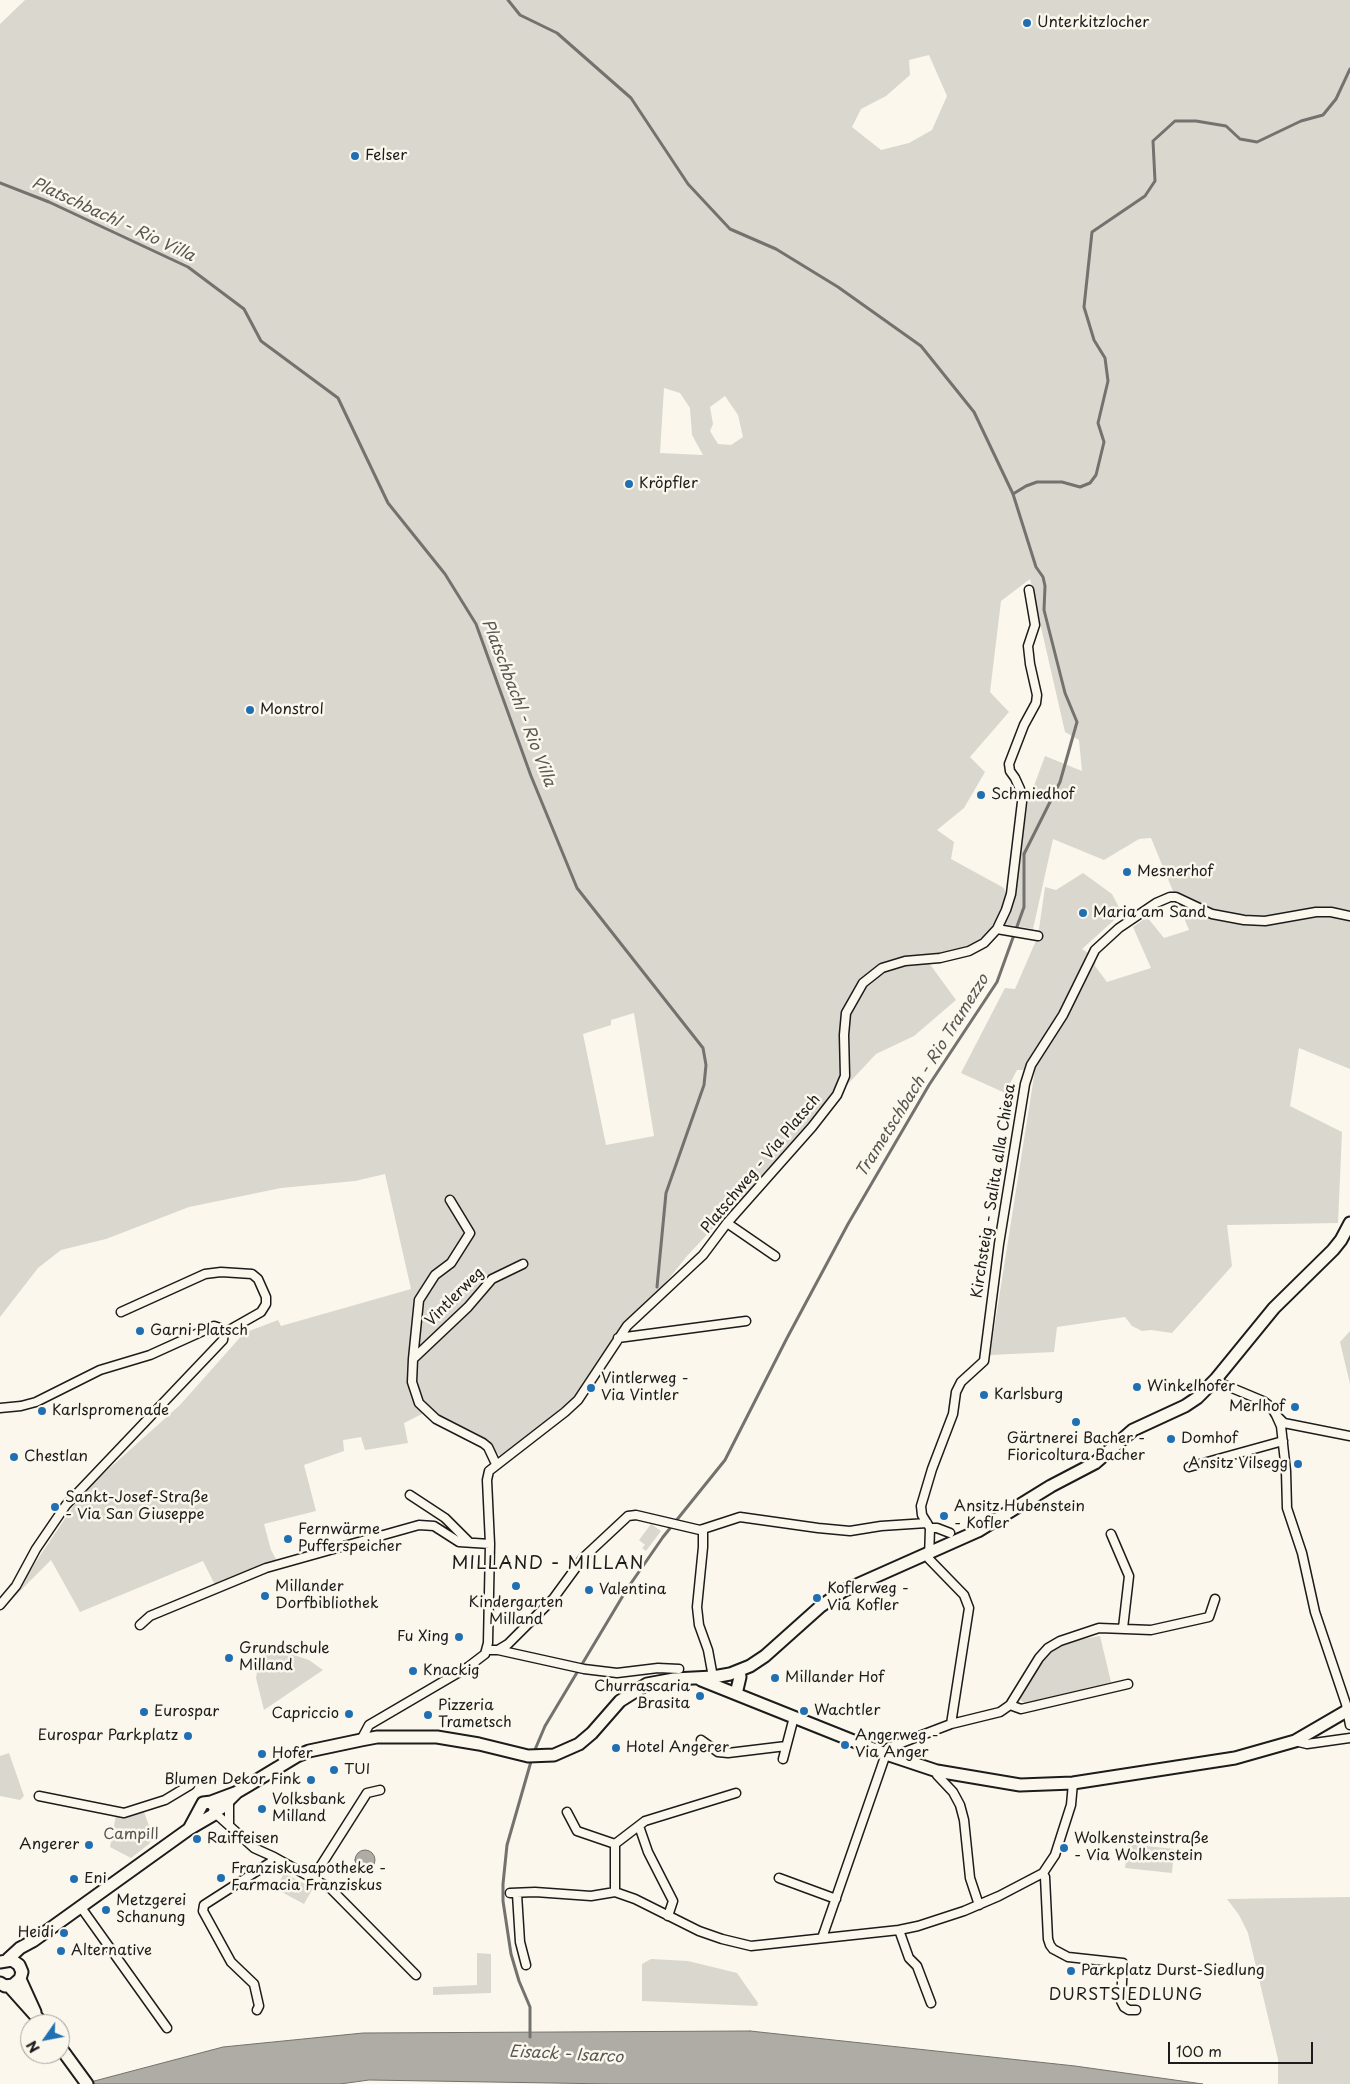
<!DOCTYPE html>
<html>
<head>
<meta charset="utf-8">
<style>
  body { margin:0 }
  #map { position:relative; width:1350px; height:2084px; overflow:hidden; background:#fbf7ec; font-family:"Playpen Sans",sans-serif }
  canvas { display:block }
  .north { position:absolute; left:20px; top:2014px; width:50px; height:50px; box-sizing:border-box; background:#fbf7ec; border:1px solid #a29f99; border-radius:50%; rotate:237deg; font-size:14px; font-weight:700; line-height:20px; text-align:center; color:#1c1c1c }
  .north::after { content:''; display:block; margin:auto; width:18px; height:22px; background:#1f6fb2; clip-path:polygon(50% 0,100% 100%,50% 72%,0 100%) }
  .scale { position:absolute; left:1168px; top:2042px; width:145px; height:22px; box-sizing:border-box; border:2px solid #1c1c1c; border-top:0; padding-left:6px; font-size:15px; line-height:18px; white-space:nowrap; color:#1c1c1c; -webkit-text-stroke:4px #fbf7ec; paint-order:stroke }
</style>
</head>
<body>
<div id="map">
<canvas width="1350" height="2084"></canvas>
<div class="north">N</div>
<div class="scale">100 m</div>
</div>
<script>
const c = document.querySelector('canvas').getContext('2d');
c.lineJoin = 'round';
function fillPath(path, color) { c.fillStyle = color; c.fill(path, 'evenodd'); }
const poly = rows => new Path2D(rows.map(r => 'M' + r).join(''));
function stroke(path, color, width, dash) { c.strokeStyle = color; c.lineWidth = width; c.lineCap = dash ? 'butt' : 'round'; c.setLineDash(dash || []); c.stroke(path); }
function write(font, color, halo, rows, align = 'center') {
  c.font = font + ' "Playpen Sans",sans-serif'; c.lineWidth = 5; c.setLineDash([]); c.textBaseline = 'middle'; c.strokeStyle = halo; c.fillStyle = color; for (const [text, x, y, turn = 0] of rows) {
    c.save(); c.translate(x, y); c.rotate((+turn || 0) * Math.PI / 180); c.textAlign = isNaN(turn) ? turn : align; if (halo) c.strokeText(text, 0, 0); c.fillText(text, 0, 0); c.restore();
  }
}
const green = poly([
  [25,0,1350,0,1350,1069,1299,1048,1290,1106,1342,1132,1338,1223,1227,1225,1232,1266,1172,1333,1151,1330,1142,1331,1132,1326,1125,1317,1057,1327,1054,1352,990,1355,1035,1070,1017,1070,1005,1093,961,1073,1005,988,1015,989,1038,936,1045,887,1056,890,1083,873,1112,894,1122,913,1082,949,1096,958,1095,966,1107,982,1151,968,1133,927,1147,917,1164,938,1189,930,1151,838,1139,839,1104,860,1053,839,1033,929,1004,924,1014,899,1028,802,1045,756,1082,771,1079,740,1065,732,1030,579,1001,601,990,692,1009,712,970,757,985,772,964,808,937,830,954,842,951,859,1004,888,1007,896,994,927,973,945,929,963,956,1000,914,1036,876,1054,687,1256,571,1401,500,1456,487,1441,430,1410,404,1423,408,1443,365,1450,361,1437,343,1440,344,1451,304,1465,316,1511,264,1524,271,1550,277,1561,215,1585,203,1561,80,1612,51,1560,8,1603,83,1492,180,1405,244,1333,278,1320,281,1326,411,1289,385,1174,355,1181,281,1188,189,1207,106,1239,61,1250,38,1268,0,1317,0,24],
  [929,55,947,96,932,130,909,143,881,150,852,127,861,109,886,96,910,75,909,60],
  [664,388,680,393,690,408,692,435,703,455,660,453],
  [725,396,738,415,743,437,731,445,718,444,710,431,713,424,710,407],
  [634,1013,654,1136,606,1145,583,1034,611,1025,611,1020],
  [1350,1331,1350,1384,1340,1342],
  [651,1524,661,1531,646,1551,642,1548,645,1545,639,1540],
  [1100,1636,1111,1682,1025,1703,1020,1700,1021,1695,1039,1667,1051,1651,1071,1641],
  [273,1648,309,1660,323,1670,264,1710,256,1678,258,1666,266,1650],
  [9,1753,24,1796,20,1800,0,1796,0,1756],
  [144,1812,152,1834,152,1839,149,1844,131,1858,110,1847,116,1815,125,1817],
  [1128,1844,1174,1849,1172,1873,1125,1868],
  [284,1873,313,1888,304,1904,276,1889],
  [1350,1897,1350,2084,1278,2084,1278,2059,1248,1933,1239,1915,1227,1899],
  [477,1953,491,1954,491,1993,433,1995,433,1987,477,1985],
  [651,1959,688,1961,737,1973,758,2003,757,2006,642,2001,642,1964]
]);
const water = poly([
  '355 1860a10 10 0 1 1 20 0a10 10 0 1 1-20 0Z',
  [750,2031,1075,2066,1203,2084,613,2084,369,2080,340,2084,83,2084,223,2047,363,2033,750,2031]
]);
const stream = poly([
  [508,0,520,15,557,33,631,98,688,184,730,229,776,249,838,287,921,346,974,412,1013,494,1036,567,1043,577,1045,586,1044,610,1065,693,1077,722,1060,782,1024,854,1024,907,997,982,929,1085,848,1224,787,1338,725,1460,663,1537,627,1589,545,1726,534,1752],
  [0,183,49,202,188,267,244,309,261,341,338,398,388,503,445,574,476,624,531,776,577,888,703,1048,706,1065,704,1085,666,1193,657,1287],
  [1013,494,1026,486,1037,482,1062,482,1080,487,1090,483,1096,475,1104,442,1098,423,1108,381,1105,358,1094,340,1084,307,1092,232,1145,196,1155,181,1153,141,1175,121,1196,121,1226,126,1240,139,1257,142,1301,121,1323,115,1336,99,1350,69],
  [530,2037,530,2007,519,1981,511,1954,503,1901,503,1884,507,1845,532,1758]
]);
const street = poly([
  [997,929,1038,936],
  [727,1223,775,1256],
  [121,1312,205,1274,221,1272,252,1274,258,1279,266,1297,266,1304,261,1312,224,1333],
  [618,1338,746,1321],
  [413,1359,419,1300,435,1275,451,1263,470,1233,450,1200],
  [1216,1379,1220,1383,1263,1401,1271,1407,1276,1415,1284,1423,1350,1436],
  [0,1408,21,1406,36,1402,100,1370,150,1355,214,1326,220,1328,224,1333,223,1340,66,1505,36,1549,16,1586,0,1605],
  [1276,1415,1281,1426,1286,1471,1287,1508,1302,1553,1315,1612,1346,1704,1350,1725],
  [496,1464,488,1447,483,1443,436,1419,419,1403,412,1382,413,1359,468,1307,492,1279,523,1264],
  [1189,1467,1283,1441],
  [410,1495,445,1518,469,1542],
  [930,1528,937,1528,950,1533],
  [703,1529,703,1547,697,1607,699,1625,708,1650,713,1677],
  [1111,1534,1129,1576,1123,1628],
  [140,1625,150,1616,266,1568,419,1525,434,1526,459,1542,490,1544],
  [487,1650,498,1650,508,1644,553,1599,583,1558,628,1516,636,1515,700,1530,740,1517,818,1528,850,1531,881,1526,927,1523],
  [498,1650,584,1669,617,1673,658,1668,679,1669],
  [1010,1705,1021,1709,1128,1684],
  [951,1724,969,1608,964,1595,929,1559,930,1528,922,1515,921,1506,932,1469,953,1414,956,1392,961,1382,984,1361,999,1244,1025,1084,1031,1065,1063,1015,1095,950,1119,928,1156,903,1170,897,1176,897,1212,914,1244,920,1265,921,1316,912,1331,912,1350,916],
  [361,1740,369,1725,468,1667,485,1654,488,1643,490,1544,487,1480,489,1471,565,1412,578,1400,627,1326,703,1255,727,1223,812,1127,837,1095,845,1076,844,1035,846,1013,863,983,882,968,905,961,940,958,969,951,984,943,997,929,1006,910,1011,894,1022,802,1020,789,1015,778,1010,771,1009,764,1024,725,1036,703,1037,695,1030,664,1028,646,1035,625,1029,590],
  [701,1740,718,1752,728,1753,786,1746],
  [1295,1741,1307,1744,1350,1738],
  [783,1759,794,1717],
  [937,1771,937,1775,953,1792,960,1805,964,1820,970,1878,979,1905],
  [39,1796,124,1813,165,1800,190,1785],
  [567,1812,577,1831,615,1844],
  [215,1813,254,1848,274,1857,330,1888,416,1975],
  [229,1824,229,1801],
  [639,1826,648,1852,673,1901,668,1916],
  [1043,1873,1045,1877,1048,1939,1050,1945,1053,1949,1068,1957,1123,1963,1121,2001,1124,2007,1129,2010,1136,2010],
  [313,1878,367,1793,380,1790],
  [779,1878,836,1899],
  [615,1892,615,1844,645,1821,736,1793],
  [510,1893,535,1892,591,1896,615,1892,635,1899,699,1931,722,1939,751,1946,899,1930,918,1926,964,1911,999,1896,1043,1873,1055,1855,1071,1805,1073,1783],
  [517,1894,520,1942,526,1965],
  [80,1906,167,2028],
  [899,1930,909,1958,917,1966,931,2003],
  [822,1938,888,1748,951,1724,1000,1712,1010,1705,1039,1658,1048,1648,1060,1641,1099,1628,1151,1630,1209,1617,1215,1599],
  [257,2010,259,2006,254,1984,231,1962,203,1911,204,1905,271,1862,274,1857]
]);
const secondary = poly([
  [701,1680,886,1754,937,1771,1020,1785,1073,1783,1235,1758,1295,1741,1350,1709],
  [736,1694,740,1677,739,1671],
  [215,1811,221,1808,237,1792,249,1785,297,1756,309,1751,361,1740,377,1737,437,1737,479,1744,528,1756,554,1755,579,1744,592,1733,620,1701,647,1684,674,1679,713,1677,730,1674,750,1666,765,1656,821,1606,843,1591,978,1531,1051,1486,1095,1463,1133,1430,1185,1406,1197,1398,1216,1379,1274,1308,1333,1250,1341,1240,1350,1223],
  [189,1829,203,1803,211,1802,235,1793],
  [8,1959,20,1948,33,1941,189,1829,213,1815,216,1809,211,1802],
  [0,1962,12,1960,19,1965,22,1972,20,1979,13,1985,5,1986,0,1983],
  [20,1979,35,2012],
  [9,1986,43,2024],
  [60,2047,87,2084]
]);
const markers = [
  [1027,23,5,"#1f6fb2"],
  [355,156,5,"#1f6fb2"],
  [629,484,5,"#1f6fb2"],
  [250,710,5,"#1f6fb2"],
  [981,795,5,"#1f6fb2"],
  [1127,872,5,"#1f6fb2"],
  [1083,913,5,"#1f6fb2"],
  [140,1331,5,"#1f6fb2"],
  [1137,1387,5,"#1f6fb2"],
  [591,1388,5,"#1f6fb2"],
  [984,1395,5,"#1f6fb2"],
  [1295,1407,5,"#1f6fb2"],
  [42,1411,5,"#1f6fb2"],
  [1076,1422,5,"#1f6fb2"],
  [1171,1439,5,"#1f6fb2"],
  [14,1457,5,"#1f6fb2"],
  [1298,1464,5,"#1f6fb2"],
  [55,1507,5,"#1f6fb2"],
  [944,1516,5,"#1f6fb2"],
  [288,1539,5,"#1f6fb2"],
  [516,1586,5,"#1f6fb2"],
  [589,1590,5,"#1f6fb2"],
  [265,1596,5,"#1f6fb2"],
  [817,1598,5,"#1f6fb2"],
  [459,1637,5,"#1f6fb2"],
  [229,1658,5,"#1f6fb2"],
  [413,1671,5,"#1f6fb2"],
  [775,1678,5,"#1f6fb2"],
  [700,1696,5,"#1f6fb2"],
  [804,1711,5,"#1f6fb2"],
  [144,1712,5,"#1f6fb2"],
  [349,1714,5,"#1f6fb2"],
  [428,1715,5,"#1f6fb2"],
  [188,1736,5,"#1f6fb2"],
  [845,1745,5,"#1f6fb2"],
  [616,1748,5,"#1f6fb2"],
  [262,1754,5,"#1f6fb2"],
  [334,1770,5,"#1f6fb2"],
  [311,1780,5,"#1f6fb2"],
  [262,1809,5,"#1f6fb2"],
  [197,1839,5,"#1f6fb2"],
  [89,1845,5,"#1f6fb2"],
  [1064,1848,5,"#1f6fb2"],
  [221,1878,5,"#1f6fb2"],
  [74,1879,5,"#1f6fb2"],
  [106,1910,5,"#1f6fb2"],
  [64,1933,5,"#1f6fb2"],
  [61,1951,5,"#1f6fb2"],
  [1071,1971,5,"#1f6fb2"]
];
const poiNames = [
  ["Unterkitzlocher",1037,23],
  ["Felser",365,156],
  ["Kröpfler",639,484],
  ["Monstrol",260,710],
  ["Schmiedhof",991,795],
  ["Mesnerhof",1137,872],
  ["Maria am Sand",1093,913],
  ["Garni Platsch",150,1331],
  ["Vintlerweg -",601,1379],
  ["Via Vintler",601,1396],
  ["Winkelhofer",1147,1387],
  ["Karlsburg",994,1395],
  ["Merlhof",1285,1407,"right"],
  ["Karlspromenade",52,1411],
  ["Gärtnerei Bacher -",1076,1439,"center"],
  ["Fioricoltura Bacher",1076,1456,"center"],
  ["Domhof",1181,1439],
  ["Chestlan",24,1457],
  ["Ansitz Vilsegg",1288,1464,"right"],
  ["Sankt-Josef-Straße",65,1498],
  ["- Via San Giuseppe",65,1515],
  ["Ansitz Hubenstein",954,1507],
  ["- Kofler",954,1524],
  ["Fernwärme",298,1530],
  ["Pufferspeicher",298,1547],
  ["Millander",275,1587],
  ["Dorfbibliothek",275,1604],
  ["Koflerweg -",827,1589],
  ["Via Kofler",827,1606],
  ["Valentina",599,1590],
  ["Kindergarten",516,1603,"center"],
  ["Milland",516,1620,"center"],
  ["Fu Xing",449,1637,"right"],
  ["Grundschule",239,1649],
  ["Milland",239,1666],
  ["Knackig",423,1671],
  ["Millander Hof",785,1678],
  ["Churrascaria",690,1687,"right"],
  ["Brasita",690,1704,"right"],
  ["Pizzeria",438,1706],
  ["Trametsch",438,1723],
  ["Wachtler",814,1711],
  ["Eurospar",154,1712],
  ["Capriccio",339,1714,"right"],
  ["Eurospar Parkplatz",178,1736,"right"],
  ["Angerweg -",855,1736],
  ["Via Anger",855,1753],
  ["Hotel Angerer",626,1748],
  ["Hofer",272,1754],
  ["TUI",344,1770],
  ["Blumen Dekor Fink",301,1780,"right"],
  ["Volksbank",272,1800],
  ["Milland",272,1817],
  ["Raiffeisen",207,1839],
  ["Wolkensteinstraße",1074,1839],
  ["- Via Wolkenstein",1074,1856],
  ["Angerer",79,1845,"right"],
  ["Franziskusapotheke -",231,1869],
  ["Farmacia Franziskus",231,1886],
  ["Eni",84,1879],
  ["Metzgerei",116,1901],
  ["Schanung",116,1918],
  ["Heidi",54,1933,"right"],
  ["Alternative",71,1951],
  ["Parkplatz Durst-Siedlung",1081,1971]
];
const streetNames = [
  ["Platschweg - Via Platsch",761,1164,-50],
  ["Kirchsteig - Salita alla Chiesa",994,1191,-81],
  ["Vintlerweg",455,1297,-45]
];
const parkNames = [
  ["Campill",131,1835]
];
const waterNames = [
  ["Platschbachl - Rio Villa",113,220,25],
  ["Platschbachl - Rio Villa",518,703,69],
  ["Trametschbach - Rio Tramezzo",923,1076,-58],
  ["Eisack - Isarco",566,2055,3]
];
const neighbourhoodNames = [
  ["DURSTSIEDLUNG",1126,1996]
];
const quarterNames = [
  ["MILLAND - MILLAN",548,1564]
];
fillPath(green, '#dad7ce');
fillPath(water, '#afaca5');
stroke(water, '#74726e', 1);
stroke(stream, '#74726e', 3);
stroke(street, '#1c1c1c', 11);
stroke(secondary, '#1c1c1c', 15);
stroke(street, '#fbf7ec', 8);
stroke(secondary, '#fbf7ec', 11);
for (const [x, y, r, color] of markers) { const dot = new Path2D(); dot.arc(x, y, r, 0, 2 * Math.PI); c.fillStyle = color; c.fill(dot); stroke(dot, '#fbf7ec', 2); }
write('15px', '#1c1c1c', '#fbf7ec', poiNames, 'left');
write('15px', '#1c1c1c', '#fbf7ec', streetNames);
write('15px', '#555451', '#fbf7ec', parkNames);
write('italic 16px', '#575653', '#fbf7ec', waterNames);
c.letterSpacing = '1px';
write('16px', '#1c1c1c', '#fbf7ec', neighbourhoodNames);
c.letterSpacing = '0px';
c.letterSpacing = '1px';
write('18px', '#1c1c1c', '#fbf7ec', quarterNames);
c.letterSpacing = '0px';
</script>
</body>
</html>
